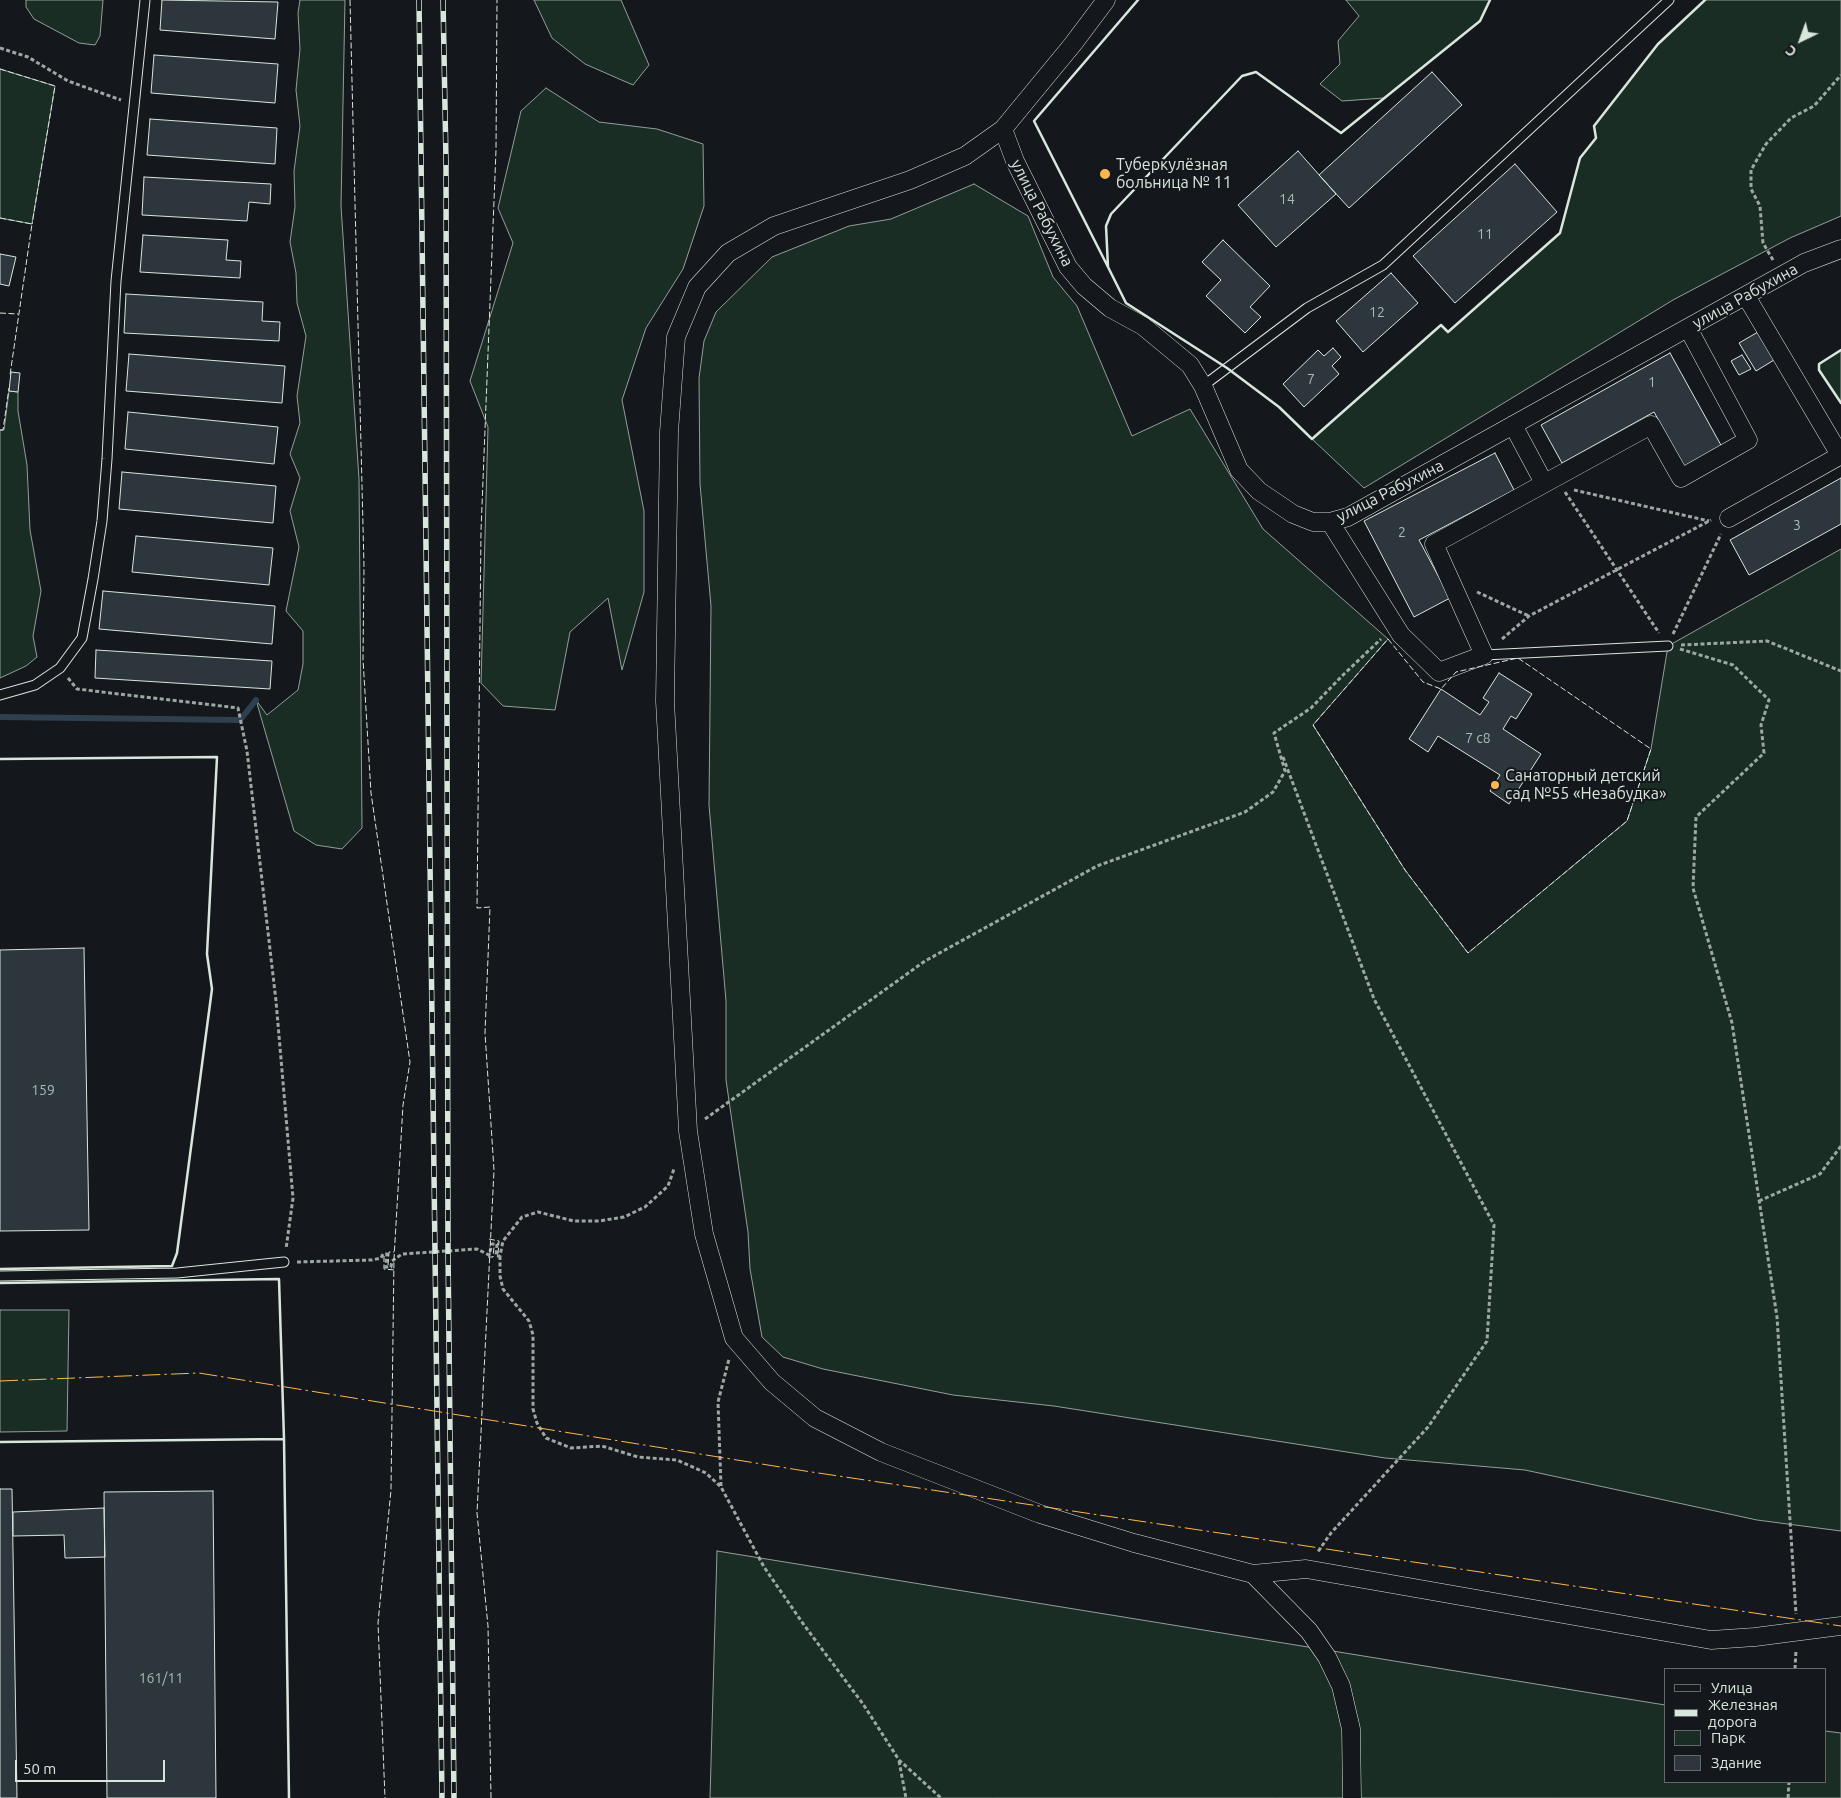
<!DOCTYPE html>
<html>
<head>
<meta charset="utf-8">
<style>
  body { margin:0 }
  #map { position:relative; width:1841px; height:1798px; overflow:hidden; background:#14181c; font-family:Ubuntu,sans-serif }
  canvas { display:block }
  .legend { position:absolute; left:1664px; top:1668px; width:162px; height:115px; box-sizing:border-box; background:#14181c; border:1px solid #626a69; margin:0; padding:6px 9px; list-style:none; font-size:15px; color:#d8e6dc }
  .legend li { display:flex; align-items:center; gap:10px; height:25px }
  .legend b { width:25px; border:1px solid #626a69 }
  .north { position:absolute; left:1776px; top:15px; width:50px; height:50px; -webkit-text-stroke:4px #14181c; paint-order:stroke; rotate:222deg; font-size:14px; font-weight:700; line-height:20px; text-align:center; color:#d8e6dc }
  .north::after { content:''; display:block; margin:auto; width:18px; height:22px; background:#d8e6dc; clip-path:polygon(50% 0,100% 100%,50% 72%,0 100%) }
  .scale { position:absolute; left:15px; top:1760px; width:150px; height:22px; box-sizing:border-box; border:2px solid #d8e6dc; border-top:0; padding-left:6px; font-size:15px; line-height:18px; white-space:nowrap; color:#d8e6dc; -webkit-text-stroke:4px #14181c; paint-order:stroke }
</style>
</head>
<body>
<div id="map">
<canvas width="1841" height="1798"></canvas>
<ul class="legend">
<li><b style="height:6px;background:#14181c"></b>Улица</li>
<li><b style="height:6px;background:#d8e6dc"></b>Железная дорога</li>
<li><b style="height:14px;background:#1a2d24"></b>Парк</li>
<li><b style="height:14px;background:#2c363c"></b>Здание</li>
</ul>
<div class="north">С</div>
<div class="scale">50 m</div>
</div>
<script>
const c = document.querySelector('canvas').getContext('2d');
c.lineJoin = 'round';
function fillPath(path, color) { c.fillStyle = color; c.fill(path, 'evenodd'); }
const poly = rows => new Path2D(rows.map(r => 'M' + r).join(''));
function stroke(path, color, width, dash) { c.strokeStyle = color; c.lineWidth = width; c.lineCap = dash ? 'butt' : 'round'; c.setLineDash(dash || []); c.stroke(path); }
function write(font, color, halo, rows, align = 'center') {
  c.font = font + ' Ubuntu,sans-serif'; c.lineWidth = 4; c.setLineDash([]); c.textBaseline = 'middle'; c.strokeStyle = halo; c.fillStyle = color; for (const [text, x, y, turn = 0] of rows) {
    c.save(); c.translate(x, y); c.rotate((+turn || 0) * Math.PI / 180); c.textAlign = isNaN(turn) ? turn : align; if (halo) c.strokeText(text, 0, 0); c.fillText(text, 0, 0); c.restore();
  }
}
const green = poly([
  [26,0,103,0,100,36,95,45,79,43,34,19,26,7,26,0],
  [300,0,345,0,341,206,359,479,362,828,342,849,316,845,294,831,256,700,267,715,298,690,303,664,303,631,286,611,299,547,290,511,300,478,290,454,300,423,297,396,306,336,297,303,296,273,290,242,295,207,294,171,300,126,296,90,300,49,298,13,300,0],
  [534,0,621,0,649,65,633,85,585,64,552,38,534,0],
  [1346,0,1490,0,1480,21,1384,98,1342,101,1320,84,1340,64,1338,41,1359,16,1346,0],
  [1705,0,1841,0,1841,216,1790,238,1673,300,1364,488,1312,439,1441,325,1448,332,1560,233,1580,158,1596,138,1594,126,1658,44,1705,0],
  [0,69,55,86,32,224,0,218,0,69],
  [546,88,599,122,657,129,703,144,704,206,683,269,646,328,622,400,644,511,644,592,622,670,608,598,570,632,555,710,503,706,481,683,488,427,470,381,513,243,498,208,521,111,546,88],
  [974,184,1028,216,1053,277,1077,306,1132,436,1190,409,1263,529,1388,639,1313,725,1405,870,1468,953,1627,821,1651,749,1668,646,1841,549,1841,1531,1757,1520,1525,1470,1385,1458,1054,1406,953,1395,823,1369,783,1357,762,1337,750,1269,748,1232,726,1080,726,1001,709,805,711,606,700,484,699,378,704,341,716,312,772,257,849,226,891,219,974,184],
  [1841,350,1841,403,1819,370,1819,364,1841,350],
  [9,391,18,392,18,411,27,465,30,530,41,591,33,636,37,657,26,666,0,678,0,430,4,430,9,391],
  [0,1310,69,1310,67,1431,0,1432,0,1310],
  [717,1551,1665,1705,1665,1782,1825,1782,1825,1731,1841,1733,1841,1798,710,1798,717,1551]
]);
const stream = poly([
  [0,717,240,720,256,700]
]);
const building = poly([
  [162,0,278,2,275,39,160,30,162,0],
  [154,55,278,64,275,103,151,93,154,55],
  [1432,72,1462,105,1349,208,1319,175,1432,72],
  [150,119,277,128,275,164,147,155,150,119],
  [1298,151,1336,194,1276,247,1238,205,1298,151],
  [1515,164,1557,212,1455,303,1413,256,1515,164],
  [144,177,271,184,270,204,249,202,247,221,142,215,144,177],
  [143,235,228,240,226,260,241,261,240,278,140,272,143,235],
  [1223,240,1270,286,1250,307,1261,317,1245,333,1206,296,1221,280,1202,262,1223,240],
  [0,254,16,257,9,286,0,284,0,254],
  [1391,273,1418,303,1363,352,1336,321,1391,273],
  [126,294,263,302,262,321,280,322,279,341,124,333,126,294],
  [1758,332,1774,360,1756,371,1739,343,1758,332],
  [1333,348,1341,357,1332,366,1339,374,1304,407,1283,384,1318,350,1324,356,1333,348],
  [1670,353,1722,447,1685,468,1654,412,1562,463,1541,425,1670,353],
  [129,354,285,366,282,403,126,391,129,354],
  [1742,355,1751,369,1739,375,1731,361,1742,355],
  [11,372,20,373,18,392,9,391,11,372],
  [128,412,278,427,274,464,125,449,128,412],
  [1495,453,1514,490,1419,540,1450,598,1414,617,1364,521,1495,453],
  [122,472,276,486,273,523,119,509,122,472],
  [1841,478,1841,524,1749,575,1730,540,1841,478],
  [136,536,273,548,269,585,132,572,136,536],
  [103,591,275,606,272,644,99,629,103,591],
  [96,650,272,661,270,689,95,678,96,650],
  [1499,673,1532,694,1516,719,1511,716,1503,729,1541,754,1509,804,1490,791,1500,775,1438,736,1428,752,1409,739,1441,689,1480,715,1489,702,1483,698,1499,673],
  [84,948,89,1230,0,1231,0,950,84,948],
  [0,1489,12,1489,17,1798,0,1798,0,1489],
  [213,1491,216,1798,107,1798,104,1492,213,1491],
  [104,1508,105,1557,65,1558,64,1535,13,1536,13,1512,104,1508]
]);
const path = poly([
  [0,48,28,57,68,81,121,100],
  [1773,260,1763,243,1760,206,1751,189,1751,170,1766,144,1791,118,1814,106,1841,75],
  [1574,490,1709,521],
  [1565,492,1659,633],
  [1477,592,1529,616],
  [1673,634,1721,534],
  [1502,639,1529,616,1711,520],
  [1681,645,1767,641,1841,671],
  [1680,649,1733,665,1769,700,1761,725,1764,753,1696,817,1693,888,1732,1023,1777,1317,1796,1614],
  [68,678,77,689,238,708,247,751,276,1001,293,1198,286,1249],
  [1283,757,1374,999,1494,1225,1487,1341,1428,1427,1331,1533,1317,1553],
  [705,1119,925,961,1097,866,1245,812,1273,792,1285,771,1274,733,1311,708,1343,675,1381,639],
  [1759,1201,1820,1174,1841,1146],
  [500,1256,500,1276,503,1289,529,1321,533,1335,533,1409,537,1423,546,1438,571,1448,602,1446,638,1457,677,1460,706,1473,721,1487,764,1567,804,1625,863,1704,899,1760,941,1798],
  [297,1262,372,1260,381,1258,383,1254,387,1254,386,1267,391,1267,392,1261,402,1254,477,1249,489,1255,492,1244,497,1244,496,1256,500,1256,503,1241,522,1217,538,1212,574,1221,599,1221,624,1217,645,1207,668,1186,674,1169],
  [721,1486,718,1402,729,1359],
  [1795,1669,1796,1650],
  [899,1761,906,1798],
  [1788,1798,1789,1782]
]);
const service = poly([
  [1203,386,1307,308,1383,265,1669,0],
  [1484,655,1668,646],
  [0,695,35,685,60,668,82,638,93,579,102,521,107,459,116,281,145,0],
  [0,1276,177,1273,284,1262]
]);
const minor = poly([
  [1106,0,1073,44,1003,129,965,156,910,180,774,226,728,253,697,287,676,337,669,432,665,701,688,1131,704,1234,734,1338,772,1382,815,1418,881,1452,1040,1514,1134,1543,1253,1574,1309,1631,1327,1657,1341,1686,1351,1729,1352,1798],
  [1003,129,1015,161,1068,267,1084,286,1110,308,1143,326,1190,365,1203,386,1239,470,1259,491,1293,514,1313,522,1330,522,1348,517,1804,263,1841,249],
  [1746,296,1840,455],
  [1513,425,1544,483],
  [1729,518,1841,455],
  [1330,522,1401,635,1439,672,1484,655,1434,544,1651,425,1681,478,1748,440,1688,328],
  [1253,1574,1306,1569,1711,1640,1755,1637,1841,1626]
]);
const rail = poly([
  [419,0,442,1798],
  [443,0,446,161,448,1251,454,1798]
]);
const fence = poly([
  [350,0,364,567,363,659,371,793,410,1062,403,1105,394,1258,391,1490,378,1623,385,1798],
  [0,69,55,86,32,224],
  [0,218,32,224,10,375],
  [0,313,18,314],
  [0,430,3,430,9,388],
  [1388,639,1423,682,1441,689,1456,672,1518,658,1651,749,1627,821,1468,953,1405,870,1313,725,1388,639],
  [489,1239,499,1241,498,1254],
  [384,1256,384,1269,394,1270],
  [488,1257,493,1257,494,1247],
  [388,1265,389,1252,394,1252],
  [491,1798,488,1626,477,1513,494,1170,485,1033,490,907,477,908,481,531,496,150,497,0]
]);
const wall = poly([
  [1138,0,1034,121,1108,267,1106,226,1111,214,1242,76,1256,72,1341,133,1480,21,1490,0],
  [1108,267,1126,303,1227,368,1279,407,1312,439,1441,325,1448,332,1560,233,1580,158,1596,138,1594,126,1658,44,1705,0],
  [1841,350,1819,364,1819,370,1841,403],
  [0,759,217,757,207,954,212,989,177,1253,172,1266,0,1269],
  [0,1283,279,1279,284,1439,289,1798],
  [0,1442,284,1439]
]);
const power = poly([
  [0,1381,199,1373,805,1471,1841,1626]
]);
const markers = [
  [1105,174,6,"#ffb74d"],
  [1495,785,5,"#ffb74d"]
];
const numberNames = [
  ["14",1287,199],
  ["11",1485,234],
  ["12",1377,312],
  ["7",1311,379],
  ["1",1652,382],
  ["3",1797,525],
  ["2",1402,532],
  ["7 с8",1478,738],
  ["159",43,1090],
  ["161/11",161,1678]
];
const poiNames = [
  ["Туберкулёзная",1116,165],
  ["больница № 11",1116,183],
  ["Санаторный детский",1505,776],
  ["сад №55 «Незабудка»",1505,794]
];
const streetNames = [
  ["улица Рабухина",1042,213,63],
  ["улица Рабухина",1745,296,-29],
  ["улица Рабухина",1390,491,-27]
];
fillPath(green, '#1a2d24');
stroke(green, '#939e99', 1);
stroke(stream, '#2f3f4d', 6);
fillPath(building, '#2c363c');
stroke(building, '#d8e6dc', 1);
stroke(service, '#d8e6dc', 11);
stroke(minor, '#d8e6dc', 19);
stroke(path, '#9da8a2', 3, [4, 2.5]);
stroke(service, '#14181c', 9);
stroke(minor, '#14181c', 18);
stroke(rail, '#d8e6dc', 5.5);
stroke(rail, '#14181c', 4, [11]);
stroke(fence, '#d8e6dc', 1, [6, 2.5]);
stroke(wall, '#d8e6dc', 2.5);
stroke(power, '#ffb74d', 1, [18, 4, 2.5, 4]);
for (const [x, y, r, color] of markers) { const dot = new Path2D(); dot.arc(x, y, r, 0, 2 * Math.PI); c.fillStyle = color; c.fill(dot); stroke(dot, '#14181c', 2); }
write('14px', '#adbab4', null, numberNames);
write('16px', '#d8e6dc', '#14181c', poiNames, 'left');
write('16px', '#d8e6dc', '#14181c', streetNames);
</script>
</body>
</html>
